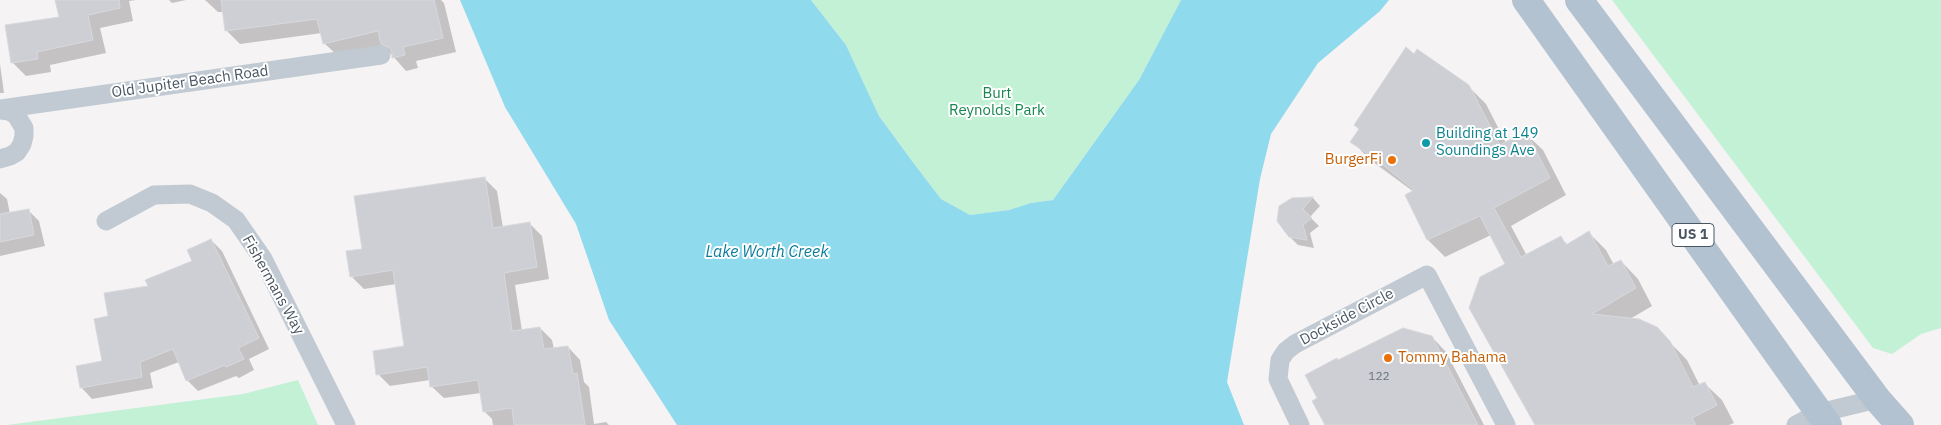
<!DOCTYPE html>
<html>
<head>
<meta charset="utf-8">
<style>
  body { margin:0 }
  canvas { display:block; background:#f5f3f3 }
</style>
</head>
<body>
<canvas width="1941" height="425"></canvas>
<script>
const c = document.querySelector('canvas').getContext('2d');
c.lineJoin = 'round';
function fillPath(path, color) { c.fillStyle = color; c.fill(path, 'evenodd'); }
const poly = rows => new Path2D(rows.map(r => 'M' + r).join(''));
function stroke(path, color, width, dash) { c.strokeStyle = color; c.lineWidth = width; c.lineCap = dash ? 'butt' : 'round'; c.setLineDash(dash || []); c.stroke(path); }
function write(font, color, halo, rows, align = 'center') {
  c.font = font + ' "IBM Plex Sans",sans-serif'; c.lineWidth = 4; c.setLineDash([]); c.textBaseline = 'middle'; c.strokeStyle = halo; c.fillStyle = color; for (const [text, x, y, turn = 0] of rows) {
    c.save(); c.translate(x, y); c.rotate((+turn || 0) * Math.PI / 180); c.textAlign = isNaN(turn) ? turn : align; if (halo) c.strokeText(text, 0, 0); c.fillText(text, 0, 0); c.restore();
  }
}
const green = poly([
  [811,0,1181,0,1139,80,1053,200,1031,203,1009,210,970,215,941,199,912,161,879,116,846,45],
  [1612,0,1941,0,1941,328,1921,334,1892,354,1873,348],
  [298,380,318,425,7,425,243,394]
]);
const water = poly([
  [460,0,811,0,846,45,879,116,912,161,941,199,970,215,1009,210,1031,203,1053,200,1139,80,1181,0,1389,0,1380,11,1318,63,1271,134,1260,179,1227,382,1244,425,677,425,609,320,576,224,505,107]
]);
const shadow = poly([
  [57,0,136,0,129,1,133,21,100,28,106,53,50,65,51,72,26,76,12,62,60,18],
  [169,0,186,0,172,3],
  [205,0,441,0,444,3,456,52,416,61,418,68,406,71,384,46,338,56,324,43,322,33,240,44,226,30,224,12,218,12],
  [1414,56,1468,86,1486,104,1506,143,1525,133,1543,150,1566,195,1511,226,1527,256,1561,238,1568,245,1589,233,1606,250,1614,265,1621,261,1638,279,1652,306,1630,319,1656,328,1687,360,1700,386,1704,383,1722,400,1734,423,1729,425,1536,425,1506,264,1491,235,1445,257,1428,240,1407,196,1414,192,1369,159,1352,141],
  [0,64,4,93,0,93],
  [484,178,497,191,503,228,530,224,542,236,549,279,515,285,522,331,540,328,552,340,554,349,568,347,580,360,584,382,589,387,594,424,606,422,609,425,493,425,492,419,484,411,481,393,444,398,431,386,430,380,390,386,378,374,406,347,396,284,364,289,352,277,364,250],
  [0,193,7,199,10,214,28,210,39,221,45,246,0,256],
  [1313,198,1320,206,1310,217,1319,226,1310,233,1314,248,1298,245,1284,231,1278,221,1293,199],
  [211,240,222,251,269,349,249,359,254,370,239,378,236,376,198,391,187,380,179,362,150,373,153,388,92,399,81,387,103,362,110,317,149,287,193,261],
  [1432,337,1446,352,1484,425,1326,425,1319,398,1338,362]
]);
const building = poly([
  [55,0,119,0,120,8,88,15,93,40,37,52,38,59,11,63,5,25,59,17,55,0],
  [221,0,434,0,443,38,403,47,405,55,392,58,392,53,390,48,381,44,378,31,323,44,317,19,225,31,221,0],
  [1406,47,1414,54,1417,49,1469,85,1500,145,1526,131,1550,178,1494,208,1521,257,1561,236,1566,245,1589,231,1608,266,1621,260,1636,288,1592,314,1639,319,1657,327,1670,341,1693,387,1705,382,1717,405,1692,418,1696,425,1535,425,1469,308,1480,277,1505,264,1480,216,1427,240,1405,195,1414,190,1377,160,1350,142,1359,129,1354,125,1406,47],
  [485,177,493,228,530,222,537,267,504,273,512,331,540,327,544,349,568,346,573,374,577,373,585,425,514,425,512,408,483,412,478,380,430,387,427,367,376,375,373,351,404,346,393,270,350,277,346,251,362,249,354,196,485,177],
  [1313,197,1303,209,1312,218,1303,225,1307,240,1289,237,1277,221,1279,206,1292,198,1313,197],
  [29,209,34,235,0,242,0,214,29,209],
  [211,239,259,338,238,348,244,359,226,367,225,365,186,381,173,349,140,362,142,377,80,388,76,366,102,361,94,319,108,316,104,293,148,286,145,280,192,261,187,250,211,239],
  [1403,328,1432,336,1478,425,1325,425,1312,401,1317,398,1305,375,1337,358,1338,360,1403,328]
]);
const minor = poly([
  [0,109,381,55],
  [0,110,9,111,16,115,24,128,24,136,22,144,17,152,10,156,0,159],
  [106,221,154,195,190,194,212,203,236,220,263,259,346,425],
  [1300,425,1278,379,1280,360,1286,351,1295,344,1427,275,1506,425],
  [1796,425,1819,413,1877,399]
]);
const primary = poly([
  [1526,0,1828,425],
  [1579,0,1877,399,1900,425]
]);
const markers = [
  [1426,143,5,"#0f9aa8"],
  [1392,160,5,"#e8710a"],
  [1388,358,5,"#e8710a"]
];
const numberNames = [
  ["122",1379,377]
];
const shields = [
  [1693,235,42]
];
const shieldNames = [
  ["US 1",1693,235]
];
const streetNames = [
  ["Old Jupiter Beach Road",190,82,-8],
  ["Fishermans Way",273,285,61],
  ["Dockside Circle",1347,317,-28]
];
const parkNames = [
  ["Burt",997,94],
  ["Reynolds Park",997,111]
];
const cultureNames = [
  ["Building at 149",1436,134],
  ["Soundings Ave",1436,151]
];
const foodNames = [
  ["BurgerFi",1382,160],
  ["Tommy Bahama",1398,358,"left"]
];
const waterNames = [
  ["Lake Worth Creek",767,252]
];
fillPath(green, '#c3f1d5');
fillPath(water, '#90daee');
fillPath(shadow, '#0003');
fillPath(building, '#cdcfd5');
stroke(building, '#d7d9de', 1);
stroke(minor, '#c1cad2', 19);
stroke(primary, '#b3c2d1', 28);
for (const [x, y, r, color] of markers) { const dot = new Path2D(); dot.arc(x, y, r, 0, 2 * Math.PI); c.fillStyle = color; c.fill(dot); stroke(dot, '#fff', 2); }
write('12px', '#6b747e', null, numberNames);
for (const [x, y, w] of shields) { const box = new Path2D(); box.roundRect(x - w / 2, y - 11.5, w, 23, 4); c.fillStyle = '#fff'; c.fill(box); stroke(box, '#4a5661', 1); }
write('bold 14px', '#4a5661', null, shieldNames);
write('15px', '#4a5661', '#fff', streetNames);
write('15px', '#17864f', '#fff', parkNames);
write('15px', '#0d838f', '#fff', cultureNames, 'left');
write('15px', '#c56008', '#fff', foodNames, 'right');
write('italic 16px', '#0c7c9b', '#fff', waterNames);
</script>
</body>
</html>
